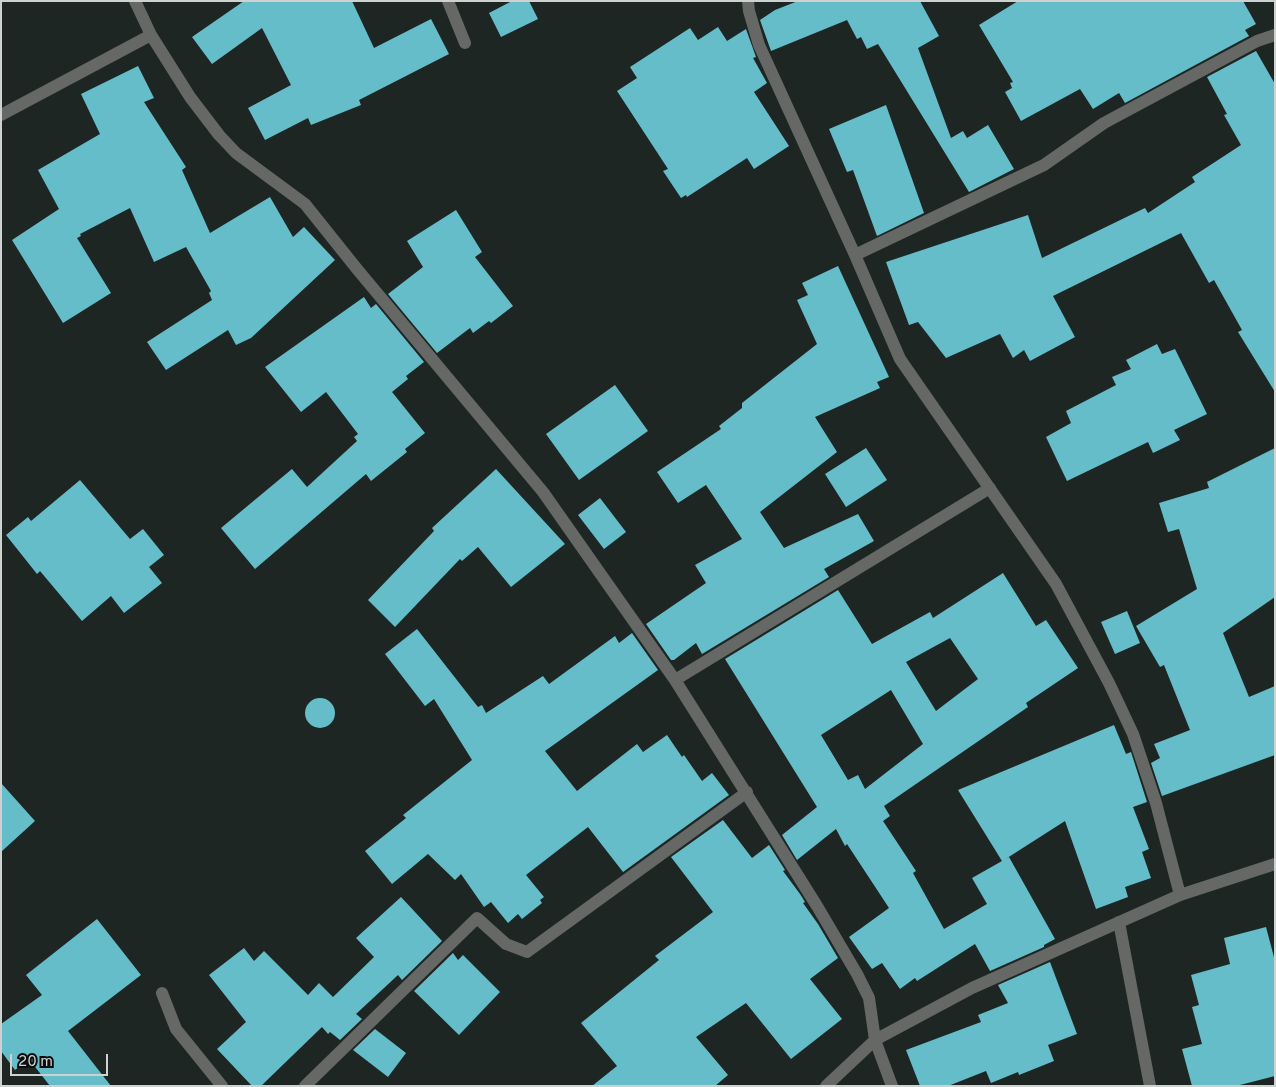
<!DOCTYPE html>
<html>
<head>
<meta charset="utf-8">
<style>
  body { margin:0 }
  #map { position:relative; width:1276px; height:1087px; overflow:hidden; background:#1e2624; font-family:Overpass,sans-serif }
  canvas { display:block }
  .frame { position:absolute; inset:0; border:2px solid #cdd2d1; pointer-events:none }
  .scale { position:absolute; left:10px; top:1054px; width:98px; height:22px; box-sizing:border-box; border:2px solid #cdd2d1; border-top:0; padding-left:6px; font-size:15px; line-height:18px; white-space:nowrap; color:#cdd2d1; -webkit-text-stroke:4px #0b0e0d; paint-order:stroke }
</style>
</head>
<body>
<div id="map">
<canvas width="1276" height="1087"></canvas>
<div class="frame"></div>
<div class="scale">20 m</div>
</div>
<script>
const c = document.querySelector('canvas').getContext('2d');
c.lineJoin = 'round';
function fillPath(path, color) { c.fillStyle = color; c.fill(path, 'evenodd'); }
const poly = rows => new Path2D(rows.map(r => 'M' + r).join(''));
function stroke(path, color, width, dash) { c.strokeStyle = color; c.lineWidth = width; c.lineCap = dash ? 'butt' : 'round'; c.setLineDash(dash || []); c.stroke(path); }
const building = poly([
  [244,1,352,1,374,48,431,19,449,54,359,100,361,105,311,125,308,118,265,140,248,108,291,85,262,28,212,64,192,37],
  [512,1,529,1,538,19,501,37,489,13],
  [798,1,920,1,939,36,918,48,951,138,963,131,967,138,988,125,1014,169,969,192,878,44,867,49,861,37,857,39,847,20,771,51,760,20,775,10],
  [1018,1,1243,1,1256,24,1245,30,1249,36,1125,103,1119,93,1093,109,1080,89,1021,121,1005,92,1012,88,1010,83,1013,82,979,25],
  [718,27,727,41,746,29,756,57,753,58,767,83,754,92,789,146,754,169,747,158,687,197,686,195,681,198,663,171,668,169,617,91,637,78,630,67,690,28,698,40],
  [1256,51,1275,84,1275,392,1238,332,1242,330,1214,280,1209,283,1181,233,1053,296,1075,337,1030,361,1024,350,1013,358,1000,334,946,358,918,322,909,325,886,262,1028,215,1042,258,1145,208,1148,213,1195,182,1192,177,1241,145,1224,115,1227,114,1207,77],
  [138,66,154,98,144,102,186,167,182,170,210,233,270,197,293,237,304,227,335,260,251,338,236,345,228,330,166,370,147,342,212,300,209,293,211,291,186,247,154,262,130,208,80,234,81,236,77,238,111,293,63,323,12,240,59,209,38,170,100,134,81,94],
  [886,105,924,213,877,236,853,170,847,172,829,129],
  [456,210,482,252,475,257,513,306,491,323,489,321,473,333,470,328,437,353,388,294,423,267,407,241],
  [838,266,889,377,877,382,880,388,815,417,837,452,760,512,784,548,858,514,874,541,824,569,829,577,702,654,696,643,674,660,671,660,646,624,706,583,695,565,742,539,706,485,678,503,657,472,721,429,719,426,742,408,742,403,817,344,797,300,808,295,802,283],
  [364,297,371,308,376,304,424,362,406,376,408,379,392,392,425,433,405,449,407,452,371,481,366,474,255,569,221,528,292,469,307,487,357,441,354,437,358,434,326,392,301,412,265,367],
  [1157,344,1162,354,1175,349,1207,414,1174,430,1180,440,1153,453,1148,442,1067,481,1046,437,1071,423,1066,411,1116,385,1112,377,1131,369,1126,360],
  [615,385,648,431,579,480,546,434],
  [866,448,887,480,846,507,825,474],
  [1275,448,1275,597,1223,633,1249,697,1275,686,1275,755,1162,796,1151,763,1160,758,1154,744,1190,730,1164,665,1160,667,1136,626,1197,589,1179,529,1168,532,1159,503,1209,488,1207,482],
  [496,469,565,544,511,587,478,547,462,561,460,559,395,627,368,600,434,531,432,528],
  [80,480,130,539,143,529,164,555,149,567,162,583,124,613,111,596,82,621,40,571,37,574,6,535,28,517,31,521],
  [600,498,626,532,604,549,578,515],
  [1003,573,1036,626,1046,620,1078,668,1026,703,1028,707,884,806,890,816,883,821,916,871,913,873,944,929,987,904,972,878,1002,861,958,790,1114,725,1126,754,1131,752,1147,802,1133,807,1149,849,1142,852,1151,878,1125,887,1128,897,1096,909,1065,821,1004,860,1009,857,1055,939,1044,945,1044,947,990,971,975,944,917,981,915,978,900,989,882,963,872,969,849,937,889,908,847,844,845,846,836,829,797,860,782,835,817,807,725,659,838,590,872,644,930,612,933,618],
  [950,638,978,679,936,711,906,662],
  [891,690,923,744,865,789,858,775,848,780,821,735],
  [1127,611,1140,643,1115,654,1101,622],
  [417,629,478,707,482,705,486,713,543,676,549,684,615,636,619,643,632,633,658,670,545,751,577,791,637,744,643,752,667,735,682,757,684,755,702,781,712,773,729,795,623,872,588,827,526,875,544,897,540,900,542,903,522,919,518,914,508,923,491,902,484,907,461,874,455,880,428,854,392,884,365,851,406,818,403,815,472,760,434,699,425,706,385,654],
  '305 713a15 15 0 1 1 30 0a15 15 0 1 1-30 0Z',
  [1,783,35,821,1,852],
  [723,820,752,858,769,845,785,870,783,871,800,894,805,902,803,903,818,924,838,958,810,979,842,1019,791,1059,746,1003,696,1037,728,1075,715,1086,592,1086,617,1066,581,1023,659,960,655,956,713,912,671,857],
  [401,897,442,941,402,980,398,975,356,1014,362,1019,340,1040,330,1032,328,1034,322,1027,261,1086,252,1086,217,1049,246,1022,209,975,244,948,254,961,264,951,308,995,319,983,333,997,374,957,356,938],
  [97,919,141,975,68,1031,111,1086,50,1086,29,1059,15,1070,1,1051,1,1024,42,995,26,975],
  [1266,927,1275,961,1275,1076,1236,1086,1192,1086,1182,1049,1202,1044,1192,1007,1199,1005,1191,975,1230,964,1224,938],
  [453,953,458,960,463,955,500,992,459,1035,414,991],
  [1050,962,1077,1034,1048,1045,1054,1061,1019,1075,1018,1072,991,1083,986,1071,948,1086,920,1086,906,1050,981,1022,978,1015,1008,1003,998,985],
  [375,1029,406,1053,388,1077,353,1050]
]);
const minor = poly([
  [135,1,151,35,190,97,219,135,236,153,305,204,357,269,543,492,675,680,817,906,857,974,869,998,875,1040,892,1086],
  [448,1,465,43],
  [748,1,749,11,759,45,855,255,900,359,1056,584,1109,683,1133,734,1156,803,1180,895],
  [1,115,151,35],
  [855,255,1044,165,1104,123,1257,41,1275,35],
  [675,680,990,488],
  [1119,922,1150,1086],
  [162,993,176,1029,222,1086],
  [305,1086,477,918,506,944,527,952,747,792],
  [826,1086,875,1040,972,988,1180,895,1275,864]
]);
fillPath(building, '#65bdca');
stroke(minor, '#656865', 12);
</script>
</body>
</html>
